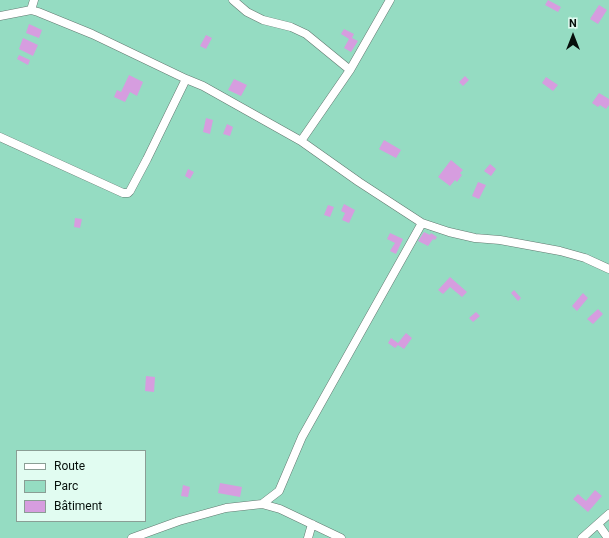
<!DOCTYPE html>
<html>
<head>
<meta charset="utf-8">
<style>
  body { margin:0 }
  #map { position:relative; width:609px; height:538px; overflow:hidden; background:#d4eee4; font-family:Roboto,sans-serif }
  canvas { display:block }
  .legend { position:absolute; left:16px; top:450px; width:130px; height:72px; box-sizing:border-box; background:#e1fcf1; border:1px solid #8a9e95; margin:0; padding:5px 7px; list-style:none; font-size:12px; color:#07100c }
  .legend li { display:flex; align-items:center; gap:8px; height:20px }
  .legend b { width:20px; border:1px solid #8a9e95 }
  .north { position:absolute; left:553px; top:16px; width:40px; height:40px; -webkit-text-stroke:3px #e1fcf1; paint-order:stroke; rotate:0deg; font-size:11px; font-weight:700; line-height:16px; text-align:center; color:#07100c }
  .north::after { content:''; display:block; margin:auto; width:14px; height:18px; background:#07100c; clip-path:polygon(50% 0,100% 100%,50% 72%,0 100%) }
</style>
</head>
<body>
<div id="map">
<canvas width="609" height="538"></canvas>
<ul class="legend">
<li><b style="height:5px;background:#fff"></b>Route</li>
<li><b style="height:11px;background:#95dcc2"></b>Parc</li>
<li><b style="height:11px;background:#d69ddf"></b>Bâtiment</li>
</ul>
<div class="north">N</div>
</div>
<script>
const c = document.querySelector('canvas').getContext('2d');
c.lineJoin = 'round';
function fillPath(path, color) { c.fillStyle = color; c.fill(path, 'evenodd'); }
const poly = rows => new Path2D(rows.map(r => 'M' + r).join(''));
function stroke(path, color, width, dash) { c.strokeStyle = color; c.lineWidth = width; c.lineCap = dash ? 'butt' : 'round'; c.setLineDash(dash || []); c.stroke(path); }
const green = poly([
  [0,0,609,0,609,538,0,538],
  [17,451,145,451,145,521,17,521]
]);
const building = poly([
  [548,0,561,7,558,12,545,5],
  [599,5,607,10,598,24,590,19],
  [29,24,42,30,39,38,26,33],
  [344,29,354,34,352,38,358,41,351,52,344,48,349,39,341,34],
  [206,35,212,38,206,49,200,46],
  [23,38,38,45,33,56,19,49],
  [19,55,30,60,28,65,17,59],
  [129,75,143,82,137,96,130,92,125,102,114,97,117,90,121,92],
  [465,76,469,80,463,86,459,82],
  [546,77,558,85,553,91,542,83],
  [234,79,247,85,241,96,228,90],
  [599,93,609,99,609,105,606,109,600,105,598,107,592,103],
  [206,118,213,120,210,134,203,132],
  [227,124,233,127,230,136,223,134],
  [384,140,401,150,396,158,379,149],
  [451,160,463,170,460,173,462,175,457,182,455,180,450,186,438,177],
  [490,164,496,169,491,176,484,171],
  [188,169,194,172,190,179,185,176],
  [478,182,486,185,479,199,472,196],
  [344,204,355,210,349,223,342,220,345,213,341,211],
  [328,205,334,207,330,217,324,215],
  [75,218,82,219,80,228,74,227],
  [424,232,430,235,431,233,437,237,435,240,433,239,428,246,418,241],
  [390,233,403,239,396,254,390,251,395,243,387,239],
  [450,277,467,292,462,297,450,287,443,294,438,290],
  [514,290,521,298,518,301,511,293],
  [583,293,588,298,577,311,572,306],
  [598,309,603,314,593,324,587,319],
  [476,312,480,316,473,322,469,318],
  [406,333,412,338,404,349,398,345,395,348,388,343,391,338,398,343],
  [146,376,155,377,154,392,145,391],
  [220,483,242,487,240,497,218,493],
  [183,485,190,487,188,497,181,496],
  [595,490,602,496,588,512,573,499,578,494,586,501]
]);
const street = poly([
  [233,0,247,12,263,20,291,27,306,34,350,70],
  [31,10,34,0],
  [0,16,31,10,38,12,92,34,186,79,203,86,301,141,359,182,422,223,449,232,475,238,500,240,560,251,585,258,609,269],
  [0,137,123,193,128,193,130,191,147,159,186,79],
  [301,141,350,70,390,0],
  [262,504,279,491,302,437,422,223],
  [598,524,608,538],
  [132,538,179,521,226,508,262,504,280,509,341,538],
  [308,538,312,524],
  [582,538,609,514]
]);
fillPath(green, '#95dcc2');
fillPath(building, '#d69ddf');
stroke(street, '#637a71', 9);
stroke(street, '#fff', 8);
</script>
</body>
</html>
